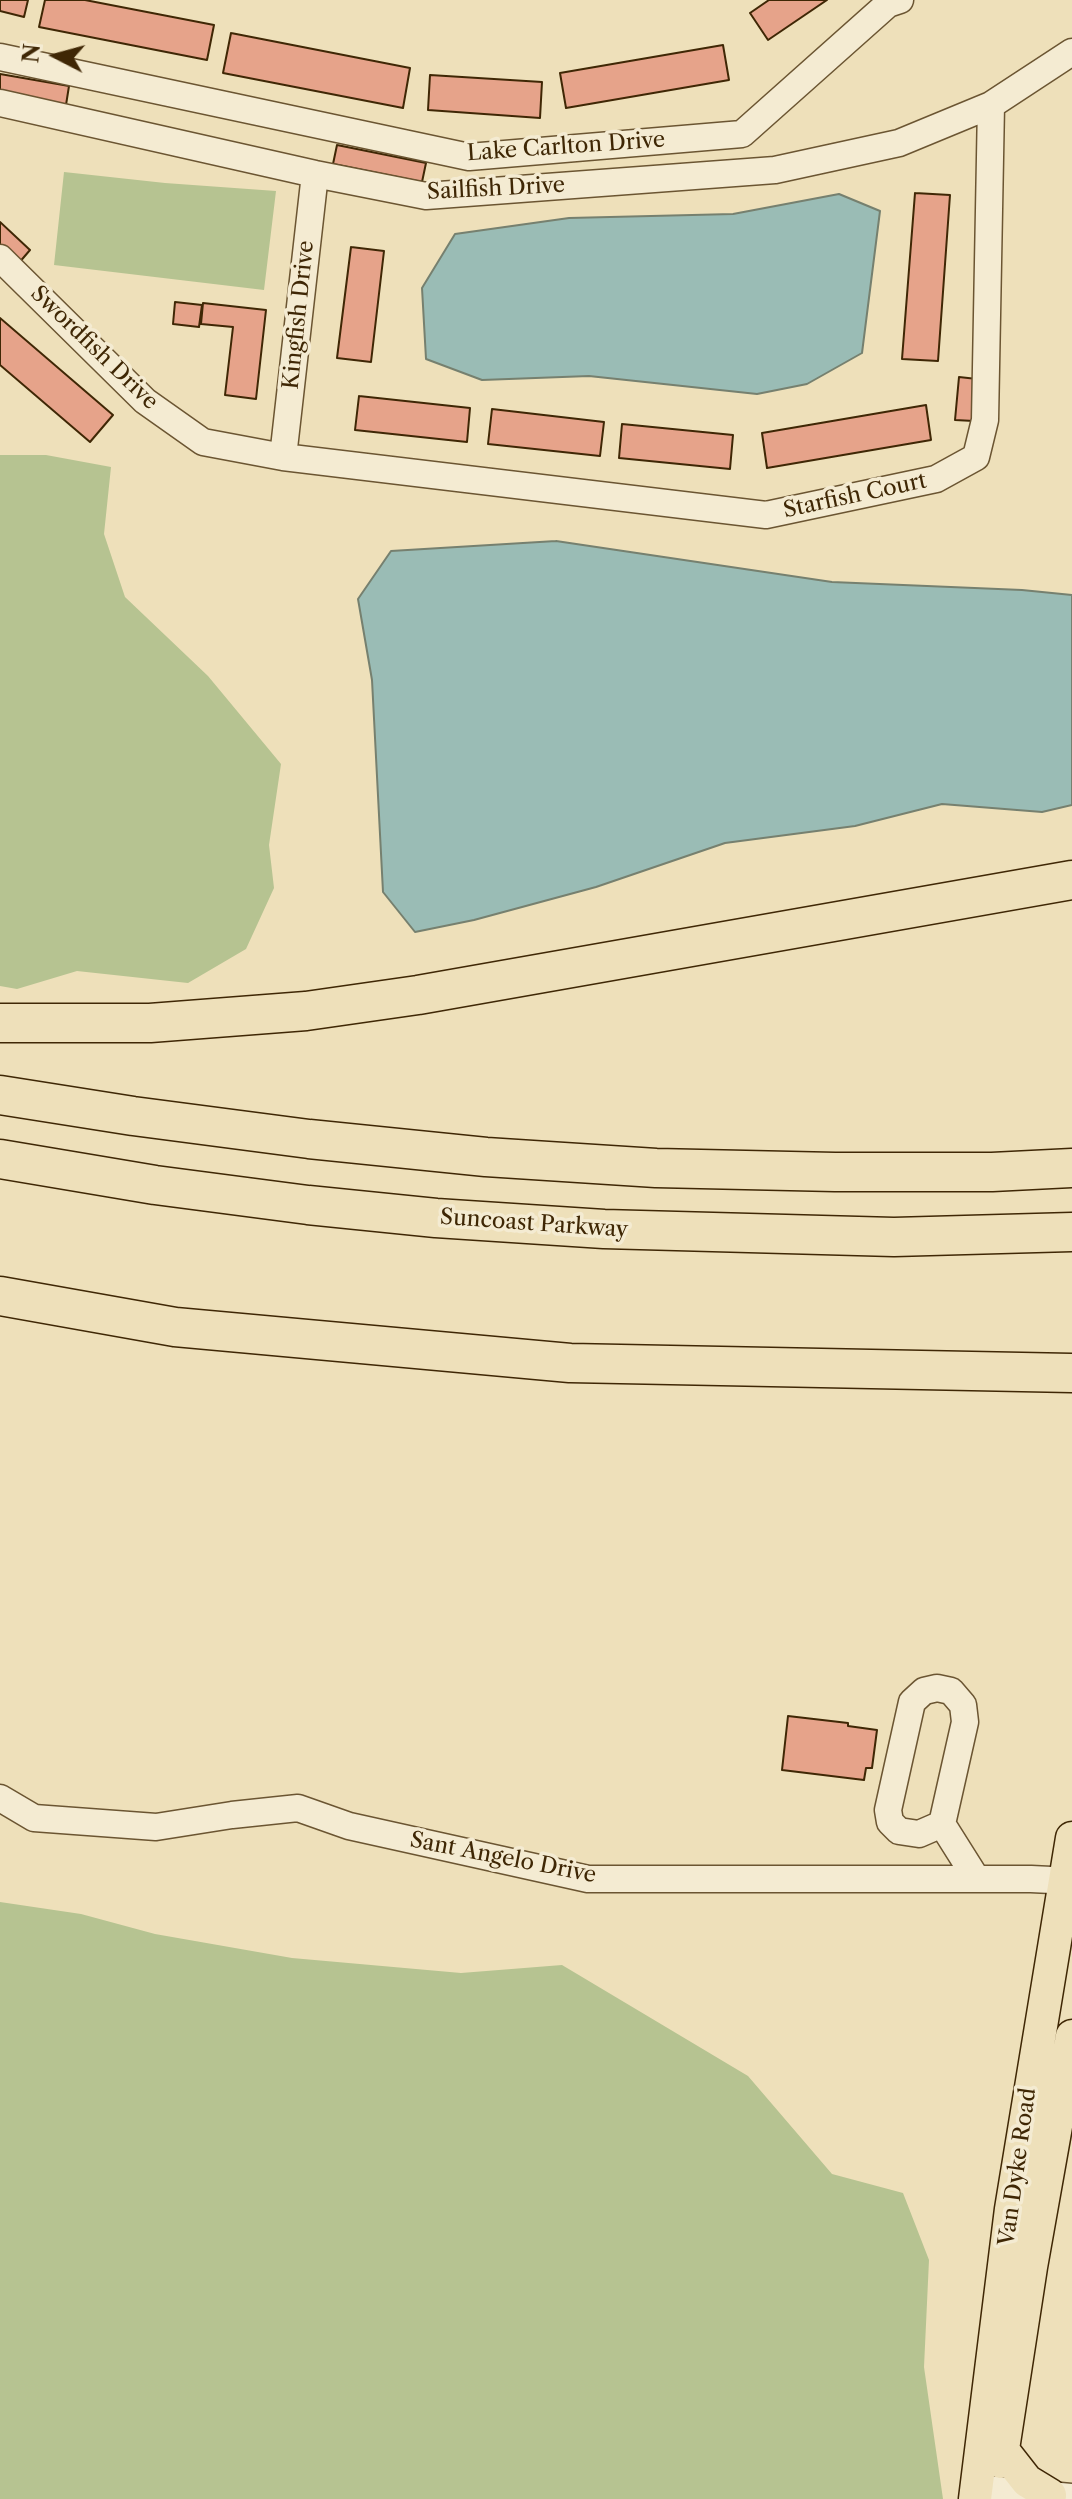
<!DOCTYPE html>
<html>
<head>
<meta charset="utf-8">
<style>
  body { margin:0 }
  #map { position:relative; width:1072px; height:2499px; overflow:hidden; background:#eee0ba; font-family:"Libre Caslon Text",serif }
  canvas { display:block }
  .north { position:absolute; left:16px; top:16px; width:80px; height:80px; -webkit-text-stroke:6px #f4ebd2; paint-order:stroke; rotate:276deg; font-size:22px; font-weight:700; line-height:32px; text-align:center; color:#3f2705 }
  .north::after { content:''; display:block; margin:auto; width:28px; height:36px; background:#3f2705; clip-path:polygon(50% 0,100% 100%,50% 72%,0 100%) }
</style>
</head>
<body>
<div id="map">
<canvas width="1072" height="2499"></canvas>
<div class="north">N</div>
</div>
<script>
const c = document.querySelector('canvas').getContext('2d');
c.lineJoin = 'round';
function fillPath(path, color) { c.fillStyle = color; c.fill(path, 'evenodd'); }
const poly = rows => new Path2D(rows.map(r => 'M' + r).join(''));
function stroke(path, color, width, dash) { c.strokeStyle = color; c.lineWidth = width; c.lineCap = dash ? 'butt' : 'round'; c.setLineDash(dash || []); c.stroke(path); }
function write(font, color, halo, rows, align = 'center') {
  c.font = font + ' "Libre Caslon Text",serif'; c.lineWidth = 7; c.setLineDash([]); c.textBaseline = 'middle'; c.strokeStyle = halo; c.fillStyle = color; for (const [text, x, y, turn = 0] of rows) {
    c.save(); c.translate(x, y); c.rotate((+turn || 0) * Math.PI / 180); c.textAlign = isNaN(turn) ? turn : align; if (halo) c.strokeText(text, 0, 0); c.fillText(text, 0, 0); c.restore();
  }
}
const green = poly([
  [64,172,165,183,276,191,264,290,54,265],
  [0,455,46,455,111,467,104,534,125,597,208,676,281,764,269,845,274,888,246,949,188,983,77,971,17,989,0,986],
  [0,1902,81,1914,155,1934,292,1958,461,1973,562,1965,748,2076,832,2174,903,2193,929,2260,924,2367,943,2499,0,2499]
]);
const water = poly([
  [839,194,880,211,862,353,807,384,757,394,589,376,482,380,426,359,422,288,455,234,569,218,733,214,839,194],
  [556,541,832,582,1022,590,1072,595,1072,805,1042,812,942,804,855,826,725,843,596,887,474,920,415,932,383,892,372,680,358,599,391,551,556,541]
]);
const building = poly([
  [0,0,28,0,24,17,0,11,0,0],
  [45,0,85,0,214,25,207,60,39,27,45,0],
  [769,0,827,0,768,40,750,13,769,0],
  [231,33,410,68,403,108,223,73,231,33],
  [723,45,729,80,566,108,560,73,723,45],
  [0,74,69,86,66,105,0,94,0,74],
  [430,75,542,82,540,118,428,110,430,75],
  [337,145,426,163,422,182,333,164,337,145],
  [915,193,950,195,938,361,902,359,915,193],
  [0,222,30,250,18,264,0,248,0,222],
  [351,247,384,251,371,362,337,358,351,247],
  [175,302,202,305,199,327,173,324,175,302],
  [203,303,266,310,256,399,225,395,233,327,201,324,203,303],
  [0,318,113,415,90,442,0,365,0,318],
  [959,377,977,379,974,421,955,420,959,377],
  [359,396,470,408,467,442,355,430,359,396],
  [926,405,931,440,767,468,762,433,926,405],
  [492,409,604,422,600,456,488,444,492,409],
  [622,424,733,435,730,469,619,458,622,424],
  [788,1716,848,1723,848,1726,877,1730,872,1768,866,1768,864,1780,782,1770,788,1716]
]);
const minor = poly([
  [0,57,469,157,742,134,888,4,900,0],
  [0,103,315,174,426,196,775,170,899,143,991,105,1072,52],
  [0,258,145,401,203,442,283,457,766,515,936,479,976,457,985,420,991,105],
  [283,457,315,174],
  [0,1798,34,1818,156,1827,232,1815,298,1808,349,1826,588,1879,1031,1879,1072,1881],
  [942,1824,919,1834,899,1831,890,1822,888,1810,912,1702,924,1691,937,1688,951,1691,963,1705,965,1722,942,1824,976,1878],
  [976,2488,1072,2497]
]);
const major = poly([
  [1002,2449,1027,2481,1050,2495],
  [1001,2462,1031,2267,1072,2036],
  [975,2499,1011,2209,1072,1838]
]);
const highway = poly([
  [0,1023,150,1023,306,1011,418,995,1072,880],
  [0,1095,133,1116,309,1139,486,1157,656,1168,835,1172,992,1172,1072,1168],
  [0,1159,155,1185,308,1205,436,1218,604,1229,894,1237,1072,1232],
  [0,1296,175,1327,570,1363,1072,1373]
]);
const streetNames = [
  ["Lake Carlton Drive",566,147,-4],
  ["Sailfish Drive",496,189,-3],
  ["Kingfish Drive",299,315,-84],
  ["Swordfish Drive",94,348,44],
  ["Starfish Court",855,496,-12],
  ["Suncoast Parkway",534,1224,4],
  ["Sant Angelo Drive",503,1858,11],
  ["Van Dyke Road",1018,2167,-82]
];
fillPath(green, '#b6c391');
fillPath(water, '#9abcb5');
stroke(water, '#76806f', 2);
fillPath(building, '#e6a38a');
stroke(building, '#3f2705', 2);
stroke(minor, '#6b5532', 29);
stroke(major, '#3f2705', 35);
stroke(highway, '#3f2705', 41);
stroke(minor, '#f4ebd2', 26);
stroke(major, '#eee0ba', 32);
stroke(highway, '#eee0ba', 38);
write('22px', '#3f2705', '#f4ebd2', streetNames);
</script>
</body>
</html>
